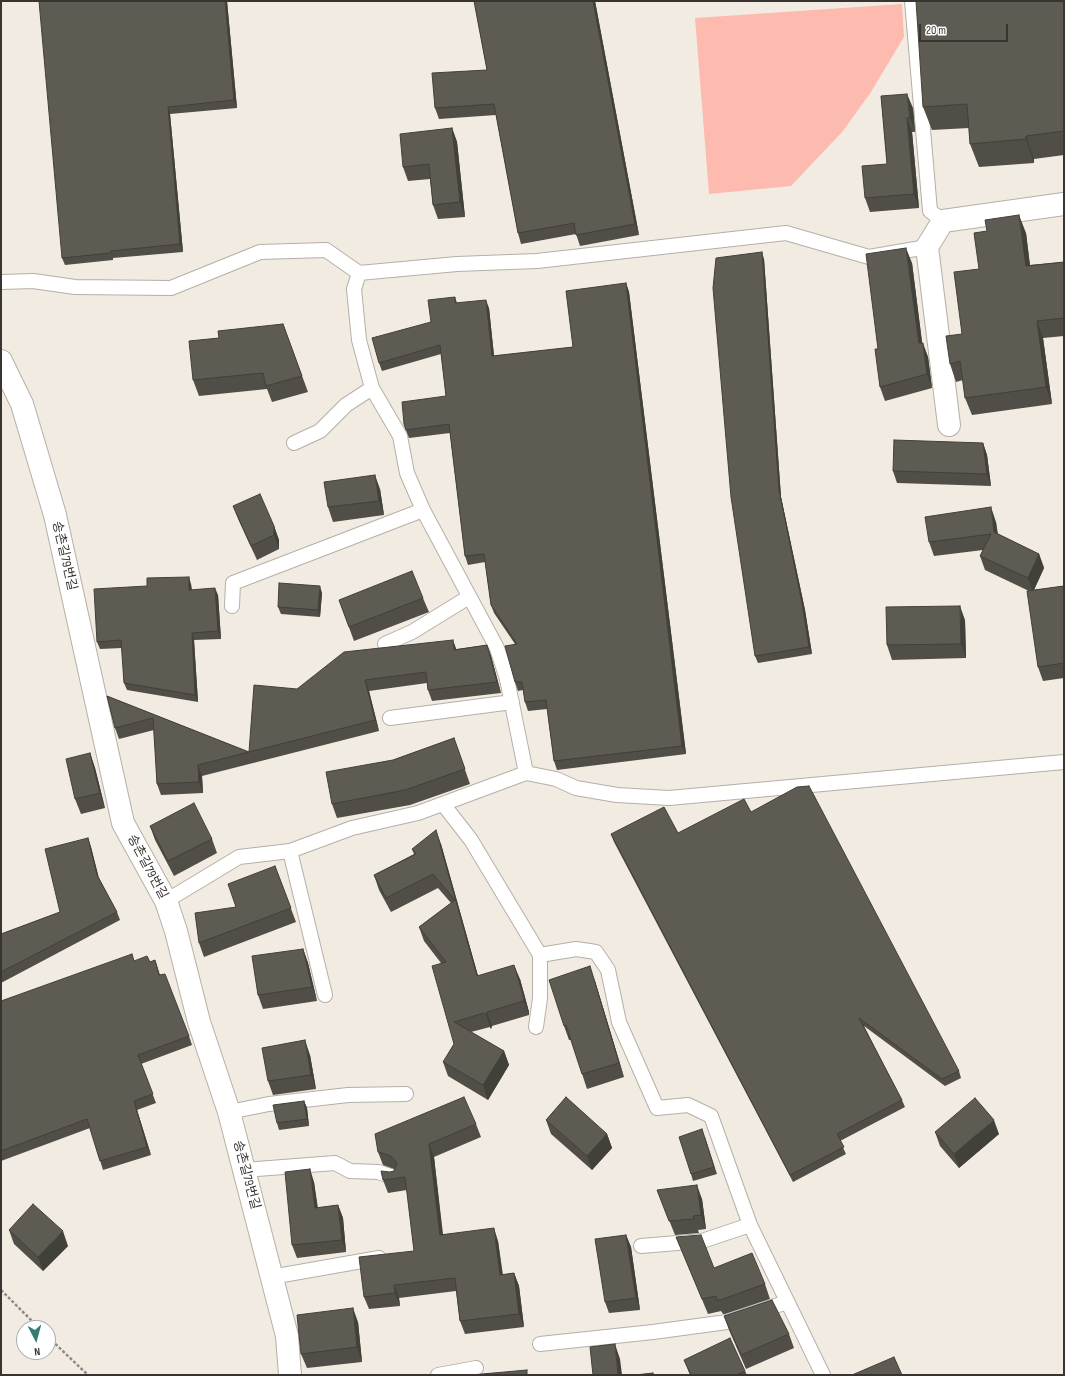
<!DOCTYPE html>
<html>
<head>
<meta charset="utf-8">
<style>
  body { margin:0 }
  #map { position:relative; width:1065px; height:1376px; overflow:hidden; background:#f2ebe2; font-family:"Sofia Sans Condensed",sans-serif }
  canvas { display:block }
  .frame { position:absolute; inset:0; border:2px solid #373431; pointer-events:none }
  .north { position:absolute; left:16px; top:1320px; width:40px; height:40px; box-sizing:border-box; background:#fff; border:1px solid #afaead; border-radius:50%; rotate:174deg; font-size:11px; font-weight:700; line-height:16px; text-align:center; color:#373431 }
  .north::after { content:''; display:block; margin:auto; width:14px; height:18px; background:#357c74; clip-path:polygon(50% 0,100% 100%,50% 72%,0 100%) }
  .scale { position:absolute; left:919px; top:24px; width:89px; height:18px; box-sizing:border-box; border:2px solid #373431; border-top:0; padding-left:5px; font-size:12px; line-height:14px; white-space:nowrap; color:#373431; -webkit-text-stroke:3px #fff; paint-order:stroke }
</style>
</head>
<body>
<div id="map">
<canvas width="1065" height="1376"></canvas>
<div class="frame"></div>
<div class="north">N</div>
<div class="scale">20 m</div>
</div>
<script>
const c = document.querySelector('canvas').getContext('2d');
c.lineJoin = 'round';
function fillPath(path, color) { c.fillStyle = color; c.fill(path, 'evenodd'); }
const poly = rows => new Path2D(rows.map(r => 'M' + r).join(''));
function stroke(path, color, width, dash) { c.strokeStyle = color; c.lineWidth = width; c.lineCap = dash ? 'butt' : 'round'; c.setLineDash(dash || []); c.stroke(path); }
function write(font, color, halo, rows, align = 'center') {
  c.font = font + ' "Sofia Sans Condensed","Noto Sans KR",sans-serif'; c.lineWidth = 4; c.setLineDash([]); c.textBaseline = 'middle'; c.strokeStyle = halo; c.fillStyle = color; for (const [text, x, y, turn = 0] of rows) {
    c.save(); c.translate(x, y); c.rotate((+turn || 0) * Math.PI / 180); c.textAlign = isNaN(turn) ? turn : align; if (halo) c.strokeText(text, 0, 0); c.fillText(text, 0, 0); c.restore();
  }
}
const green = poly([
  [902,4,904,37,871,92,843,131,791,186,709,194,695,18]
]);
const path = poly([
  [1,1290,39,1328],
  [48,1337,88,1375]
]);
const service = poly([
  [912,1,930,211,943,221],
  [359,273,354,289,359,340,372,388,400,436,407,473,423,510,497,648,507,679,526,773],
  [1,282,33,281,75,287,171,288,260,252,326,250,359,273,457,264,537,261,786,233,869,257,927,247],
  [294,443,320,431,346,405,372,388],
  [232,606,233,583,423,510],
  [385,644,412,632,469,597],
  [390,718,512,702],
  [443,804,471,840,540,955,576,949,596,952,608,970,619,1022,657,1108,688,1105,711,1116,750,1225,823,1375],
  [290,851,325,995],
  [166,901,239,857,290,851,352,828,418,813,526,773,556,779,576,788,617,795,669,798,1064,762],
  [536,1027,540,998,540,955],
  [229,1112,269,1104,348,1095,406,1094],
  [244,1170,335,1163,350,1171,378,1172,393,1177],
  [641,1246,702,1241,750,1225],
  [271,1277,379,1258],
  [540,1344,653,1332,727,1322,787,1302],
  [438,1375,476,1368]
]);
const minor = poly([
  [1,361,22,404,55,515,123,823,166,901,176,931,199,1022,229,1112,287,1336,290,1375],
  [949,425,927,247,943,221,1064,204]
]);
const wall = poly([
  [227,1,237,108,170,114,183,252,113,258,113,260,65,265,62,258],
  [474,1,595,1,639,235,580,246,576,234,521,244,518,233,496,115,439,119,435,108,487,70],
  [1064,1,1064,155,1034,159,1034,163,979,167,970,144,969,128,932,130,923,107],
  [881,96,913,108,915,132,912,132,919,208,870,212,865,198,887,164],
  [452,128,457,142,465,217,438,219,433,205,430,179,408,181,403,167],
  [1026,233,1030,265,1064,262,1064,336,1043,338,1052,404,972,415,965,398,963,380,956,382,950,364,962,334,979,269],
  [764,259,781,497,805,610,812,654,758,663,755,656],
  [912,263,922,343,928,357,932,388,885,401,880,387,878,349],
  [626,283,629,292,686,754,557,770,554,761,547,709,528,711,525,702,523,690,518,691,515,682,515,644,494,613,491,605,485,562,468,565,465,556,450,433,409,438,406,430,446,396,441,354,382,371,379,363,431,322,455,297,457,303,489,308,494,356,573,347],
  [283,324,308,392,272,402,267,389,199,396,193,380,219,338],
  [983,443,987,455,991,486,897,483,893,471],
  [380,489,384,515,333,522,328,507],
  [233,506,274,526,279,540,279,549,257,560,239,521],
  [996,522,998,534,1039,554,1044,568,1034,590,1064,586,1064,678,1043,681,1038,667,1029,591,985,570,980,556,983,550,934,556,929,542],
  [191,584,192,590,218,595,221,639,194,640,198,702,127,690,124,683,122,648,100,649,97,642],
  [322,593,320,617,281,614,278,607],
  [423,598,429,612,354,641,339,600],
  [965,620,966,658,892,660,887,645],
  [487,645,491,656,501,693,432,701,428,690,427,683,369,691,379,731,202,776,203,793,161,795,157,784,154,730,119,739,115,728,107,696,249,752,297,689,457,649],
  [454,738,470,784,410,805,337,818,332,804,393,760],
  [90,753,95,768,105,808,81,814,75,799],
  [751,812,959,1071,961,1078,945,1086,864,1026,902,1100,905,1107,840,1141,846,1154,793,1182,614,842,611,834,678,833],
  [150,826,212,839,217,853,174,876,155,840],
  [88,838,91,847,99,878,117,912,120,920,1,983,1,934,60,912],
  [441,844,478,976,520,979,529,1012,529,1015,492,1026,491,1029,490,1027,471,1032,504,1051,509,1065,488,1100,448,1076,443,1062,454,1044,441,963,424,941,419,927,451,903,438,888,391,912,379,890,374,875,414,854,412,849],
  [275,866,296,922,204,957,199,943,236,907],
  [303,949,308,963,317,1001,263,1009,258,995],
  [155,960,160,975,189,1036,192,1045,141,1064,156,1103,137,1110,151,1155,103,1170,90,1128,1,1161,1,1001,134,961,150,962],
  [595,981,624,1077,587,1089,571,1040,569,1040,564,1026],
  [310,1055,316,1089,273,1095,268,1081],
  [304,1101,307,1108,309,1126,279,1130,277,1123],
  [546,1120,607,1134,612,1148,592,1170,551,1134],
  [476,1124,481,1137,434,1157,443,1234,498,1241,503,1275,514,1273,519,1286,524,1327,465,1334,460,1321,456,1291,399,1298,400,1306,369,1309,364,1297,414,1251,407,1190,388,1193,383,1180,390,1172,394,1171,394,1169,383,1165,378,1152],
  [935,1132,999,1134,959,1168,940,1146],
  [705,1137,717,1174,693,1181,691,1174],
  [314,1182,318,1208,338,1205,343,1218,346,1252,297,1258,292,1245],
  [657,1190,702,1199,706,1229,698,1230,699,1233,675,1235],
  [9,1230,68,1246,43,1271,14,1244],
  [626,1235,631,1247,640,1310,609,1313,605,1302],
  [676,1237,714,1268,765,1284,770,1299,725,1314,723,1314,721,1311,708,1314,682,1251],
  [724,1316,789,1334,794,1348,746,1369,729,1330],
  [358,1322,362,1362,307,1368,301,1354],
  [684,1360,745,1371,747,1375,690,1375]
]);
const shadedWall = poly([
  [225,1,227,1,237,108,234,100],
  [593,1,595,1,639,235,635,224],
  [907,94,913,108,915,132,910,117],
  [168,107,170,114,183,252,180,244],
  [907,118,912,132,919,208,914,194],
  [452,128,457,142,465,217,460,202],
  [1026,136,1034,159,1034,163,1026,139],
  [1019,215,1026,233,1032,283,1026,266],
  [906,248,912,263,924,357,919,343],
  [762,252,764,259,781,497,805,610,812,654,809,647,779,490],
  [626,283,629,292,686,754,682,746],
  [486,300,489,308,495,365,492,356],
  [1037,321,1043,338,1052,404,1046,387],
  [923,343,928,357,932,388,927,374],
  [983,443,987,455,991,486,987,474],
  [375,475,380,489,384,515,379,501],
  [991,507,996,522,999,547,994,532],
  [274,526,279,540,279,549,274,535],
  [1039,554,1044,568,1033,592,1028,578],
  [189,577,191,584,192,598,189,590],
  [320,586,322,593,320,617,318,610],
  [215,588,218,595,221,639,218,631],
  [960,606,965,620,966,658,961,644],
  [192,633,194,640,198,702,195,695],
  [453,640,457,651,454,650],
  [487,645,491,656,501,693,497,682],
  [365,680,369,691,379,731,375,720],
  [90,753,95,768,105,808,100,793],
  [198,765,202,776,203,793,199,782],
  [436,830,441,844,482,990,477,976],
  [88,838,91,847,100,884,97,875],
  [303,949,308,963,317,1001,312,987],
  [155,960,158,969,162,984,159,975],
  [514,965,520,979,529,1012,529,1015,524,1001],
  [590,966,595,981,624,1077,619,1063],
  [487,1012,492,1026,491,1029,486,1015],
  [305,1040,310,1055,316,1089,311,1075],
  [504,1051,509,1065,488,1100,483,1085],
  [134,1101,137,1110,151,1155,147,1147],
  [304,1101,307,1108,309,1126,307,1119],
  [994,1120,999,1134,959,1168,954,1154],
  [607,1134,612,1148,592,1170,587,1156],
  [429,1144,434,1157,444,1248,440,1235],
  [310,1169,314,1182,319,1221,315,1208],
  [697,1185,702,1199,706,1229,701,1215],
  [338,1205,343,1218,346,1252,342,1240],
  [494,1228,498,1241,504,1288,500,1275],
  [63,1231,68,1246,43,1271,38,1257],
  [626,1235,631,1247,640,1310,636,1298],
  [514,1273,519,1286,524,1327,519,1314],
  [394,1285,399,1298,400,1306,395,1293],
  [353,1308,358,1322,362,1362,357,1347],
  [615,1344,620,1359,622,1375,618,1375]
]);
const building = poly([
  [39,1,225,1,234,100,168,107,180,244,111,251,111,253,62,258,39,1],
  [474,1,593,1,635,224,576,235,574,223,518,233,494,104,435,108,432,73,487,70,474,1],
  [916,1,1064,1,1064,131,1026,136,1026,139,970,144,967,104,923,107,916,1],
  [907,94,910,117,907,118,914,194,865,198,862,166,887,164,881,96,907,94],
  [452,128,460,202,433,205,429,164,403,167,400,134,452,128],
  [1019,215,1026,266,1064,262,1064,318,1037,321,1046,387,965,398,960,361,950,364,946,336,962,334,954,272,979,269,974,233,987,231,985,220,1019,215],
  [906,248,919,343,923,343,927,374,880,387,875,349,878,349,866,254,906,248],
  [762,252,779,490,802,603,809,647,755,656,731,497,713,288,716,258,762,252],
  [626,283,682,746,554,761,546,700,525,702,522,682,515,682,505,646,517,644,491,605,484,554,465,556,449,424,406,430,404,424,402,402,446,396,440,345,379,363,372,338,431,322,428,300,455,297,455,303,486,300,492,356,573,347,566,291,626,283],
  [283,324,302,376,266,386,263,373,193,380,189,341,219,338,218,331,283,324],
  [894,440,983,443,987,474,893,471,894,440],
  [375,475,379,501,328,507,324,482,375,475],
  [260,494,274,526,274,535,251,546,233,506,260,494],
  [991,507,994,532,1039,554,1028,578,980,556,991,534,929,542,925,517,991,507],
  [412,571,423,598,349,627,339,600,412,571],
  [189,577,189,590,215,588,218,631,192,633,195,695,124,683,121,640,97,642,94,589,147,586,147,578,189,577],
  [279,583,320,586,318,610,278,607,279,583],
  [1064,586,1064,663,1038,667,1027,591,1064,586],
  [960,606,961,644,887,645,886,607,960,606],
  [453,640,454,650,487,645,497,682,428,690,426,672,365,680,375,720,198,765,199,782,157,784,153,718,115,728,107,696,249,752,254,685,297,689,344,652,453,640],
  [454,738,465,769,405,790,332,804,326,772,393,760,454,738],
  [90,753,100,793,75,799,66,759,90,753],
  [809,786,959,1071,942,1079,859,1018,902,1100,837,1134,844,1147,790,1175,611,834,664,807,678,833,744,799,751,812,797,787,809,786],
  [194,803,212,839,168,861,150,826,194,803],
  [436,830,477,976,514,965,524,998,524,1001,487,1012,486,1015,484,1013,454,1022,504,1051,483,1085,443,1062,454,1044,432,966,446,962,419,927,455,900,433,874,386,898,374,875,416,854,412,849,436,830],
  [88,838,97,875,117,912,1,972,1,934,60,912,45,849,88,838],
  [275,866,291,908,199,943,195,913,236,907,228,884,275,866],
  [303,949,312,987,258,995,252,956,303,949],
  [132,954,134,961,147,956,150,962,155,960,159,975,165,974,189,1036,138,1055,153,1094,134,1101,147,1147,100,1161,87,1119,1,1151,1,1001,132,954],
  [590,966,619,1063,582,1074,566,1025,564,1026,549,980,590,966],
  [305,1040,311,1075,268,1081,262,1048,305,1040],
  [464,1097,476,1124,429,1144,440,1235,494,1228,500,1275,514,1273,519,1314,460,1321,455,1278,394,1285,395,1293,364,1297,359,1257,414,1251,405,1177,383,1180,381,1171,390,1172,394,1171,397,1163,391,1156,378,1152,375,1134,464,1097],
  [566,1097,607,1134,587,1156,546,1120,566,1097],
  [975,1098,994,1120,954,1154,935,1132,975,1098],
  [304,1101,307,1119,277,1123,273,1105,304,1101],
  [702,1129,714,1167,691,1174,679,1137,702,1129],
  [310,1169,315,1208,338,1205,342,1240,292,1245,285,1172,310,1169],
  [697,1185,701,1215,693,1216,694,1219,669,1221,657,1190,697,1185],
  [33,1204,63,1231,38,1257,9,1230,33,1204],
  [626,1235,636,1298,605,1302,595,1239,626,1235],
  [701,1235,714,1268,752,1253,765,1284,720,1300,717,1300,716,1296,702,1299,676,1237,701,1235],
  [772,1300,789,1334,741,1355,724,1316,772,1300],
  [353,1308,357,1347,301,1354,297,1315,353,1308],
  [730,1338,745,1371,737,1375,691,1375,684,1360,730,1338],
  [615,1344,618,1375,593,1375,590,1347,615,1344],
  [894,1357,902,1375,852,1375,894,1357],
  [527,1370,527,1375,471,1375,527,1370],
  [653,1373,653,1375,635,1375,653,1373]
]);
const streetNames = [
  ["송촌길79번길",64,556,77],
  ["송촌길79번길",147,867,62],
  ["송촌길79번길",246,1175,75]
];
fillPath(green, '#fdbbb0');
stroke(service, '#b6afa7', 16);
stroke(minor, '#b6afa7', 24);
stroke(path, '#8f8a84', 2.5, [3, 2]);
stroke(service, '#fff', 14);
stroke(minor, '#fff', 22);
fillPath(wall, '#504e47');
fillPath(shadedWall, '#414039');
fillPath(building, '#5d5b52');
stroke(building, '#414039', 1);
write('13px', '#373431', '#fff', streetNames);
</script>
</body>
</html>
